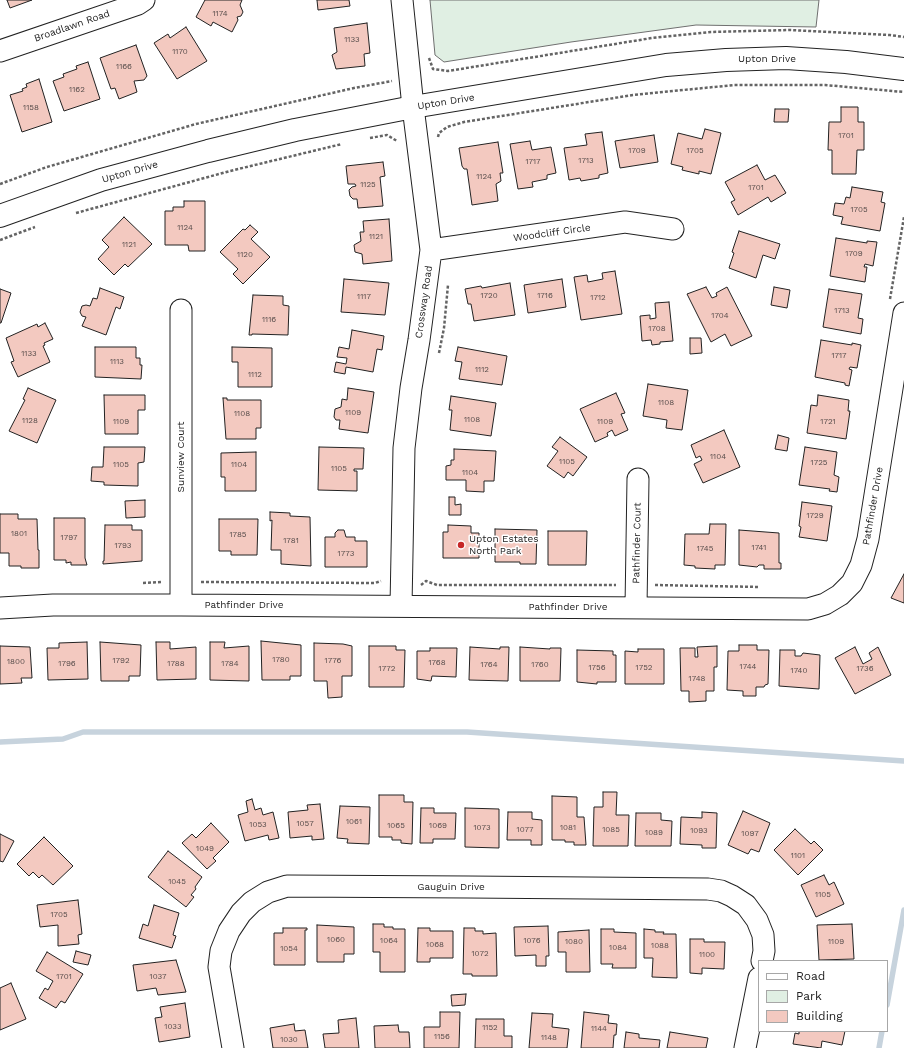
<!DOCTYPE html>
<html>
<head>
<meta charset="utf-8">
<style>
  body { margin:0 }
  #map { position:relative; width:904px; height:1048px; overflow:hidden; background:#fff; font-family:"Work Sans",sans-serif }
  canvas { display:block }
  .legend { position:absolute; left:758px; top:960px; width:130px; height:72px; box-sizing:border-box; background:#fff; border:1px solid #a7a7a7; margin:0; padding:5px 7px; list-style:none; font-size:12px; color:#222 }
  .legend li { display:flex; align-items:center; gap:8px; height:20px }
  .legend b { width:20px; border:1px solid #a7a7a7 }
</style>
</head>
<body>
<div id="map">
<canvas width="904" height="1048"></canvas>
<ul class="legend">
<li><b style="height:5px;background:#fff"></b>Road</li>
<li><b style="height:11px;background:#e0efe3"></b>Park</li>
<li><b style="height:11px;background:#f3c9c0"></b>Building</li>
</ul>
</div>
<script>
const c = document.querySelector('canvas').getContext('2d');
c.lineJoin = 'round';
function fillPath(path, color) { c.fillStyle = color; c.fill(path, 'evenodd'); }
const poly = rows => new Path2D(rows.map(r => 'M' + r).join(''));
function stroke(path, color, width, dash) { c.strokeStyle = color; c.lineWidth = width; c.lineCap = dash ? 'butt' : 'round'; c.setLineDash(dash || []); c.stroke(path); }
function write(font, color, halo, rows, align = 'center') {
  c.font = font + ' "Work Sans",sans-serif'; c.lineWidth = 3; c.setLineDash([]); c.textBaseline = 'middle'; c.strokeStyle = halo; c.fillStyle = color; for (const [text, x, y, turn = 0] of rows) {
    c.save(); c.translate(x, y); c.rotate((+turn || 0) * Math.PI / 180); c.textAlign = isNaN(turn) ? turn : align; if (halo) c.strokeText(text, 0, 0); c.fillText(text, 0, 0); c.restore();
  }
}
const green = poly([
  [430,0,819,0,816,27,696,25,571,42,444,62,435,55,430,0]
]);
const stream = poly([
  [0,742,63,739,83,732,467,732,904,761],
  [887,1005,904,910],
  [879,1048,882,1031]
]);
const building = poly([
  [7,0,32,0,10,8,7,0],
  [205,0,242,0,240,5,243,12,241,16,237,17,238,20,232,32,213,22,211,26,196,17,205,0],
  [317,0,349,0,350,6,318,10,317,0],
  [367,23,370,53,364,54,365,66,336,69,332,55,337,52,334,28,367,23],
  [186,27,207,61,177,79,154,43,168,34,170,38,186,27],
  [136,45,147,76,144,80,134,81,137,92,119,99,115,88,111,89,100,58,136,45],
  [88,62,100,99,64,111,53,81,64,77,63,74,77,69,76,66,88,62],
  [39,79,52,122,22,132,10,95,23,91,22,89,27,87,26,84,39,79],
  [841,107,858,107,858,122,864,122,864,150,857,150,856,174,832,174,832,150,828,150,829,122,841,122,841,107],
  [775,109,789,109,788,122,774,122,775,109],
  [705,129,721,133,711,174,699,171,699,174,682,170,683,167,671,164,678,133,702,139,705,129],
  [602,132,608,173,599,175,599,178,581,181,580,178,569,180,564,148,587,145,585,134,602,132],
  [654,135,658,162,620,168,615,141,654,135],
  [530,141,532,150,551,147,556,173,547,175,547,179,532,182,533,187,518,189,510,144,530,141],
  [498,142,503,173,500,173,501,181,496,184,498,201,472,205,467,169,464,169,462,166,459,148,498,142],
  [383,162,385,176,380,177,383,206,358,208,357,199,353,199,350,196,349,190,352,187,356,186,355,184,348,184,346,166,383,162],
  [757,165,765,180,775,175,786,193,771,202,768,197,738,215,731,202,735,200,725,182,757,165],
  [852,187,883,192,881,202,885,203,880,231,841,224,843,217,833,215,835,203,844,204,846,197,850,198,852,187],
  [184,201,205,201,205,251,189,251,188,245,165,245,165,211,173,211,173,207,184,207,184,201],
  [124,217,152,244,128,267,125,264,114,275,98,259,109,247,102,240,124,217],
  [389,219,392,261,363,264,362,254,355,252,354,245,361,241,360,232,364,232,363,221,389,219],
  [250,225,258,232,251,239,270,257,243,284,233,274,238,269,220,252,243,229,245,230,250,225],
  [739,231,780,244,775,259,763,255,756,278,729,268,734,253,732,252,739,231],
  [836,238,867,243,867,241,877,242,873,266,865,264,864,267,867,267,865,282,830,276,836,238],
  [615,271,622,314,581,320,574,277,587,275,588,282,603,279,602,273,615,271],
  [344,279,389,283,385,315,341,312,344,279],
  [562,279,566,307,528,313,524,285,562,279],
  [510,283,515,315,474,321,471,304,468,304,465,289,481,286,482,288,510,283],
  [706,287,712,298,717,296,716,293,727,287,752,336,731,346,725,334,711,342,687,294,706,287],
  [774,287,790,290,787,308,771,305,774,287],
  [100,288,124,297,120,309,116,307,106,335,82,326,86,317,82,316,80,312,82,306,86,305,90,306,93,298,97,299,100,288],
  [0,289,11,293,1,323,0,323,0,289],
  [829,289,862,294,858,318,863,319,861,334,823,327,829,289],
  [253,295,283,296,283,305,289,306,288,335,252,334,252,335,249,335,253,295],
  [669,302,673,341,660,342,660,344,652,345,651,340,642,341,640,316,650,315,650,319,656,318,655,303,669,302],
  [45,323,53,339,44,343,45,345,43,346,50,362,18,377,11,362,14,361,6,338,37,324,38,327,45,323],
  [352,330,384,336,382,350,377,349,373,372,346,367,345,374,334,372,336,362,346,364,347,358,337,357,339,347,349,349,352,330],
  [690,338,701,338,702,353,690,354,690,338],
  [821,340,852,345,852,343,861,345,857,368,850,367,849,369,852,370,849,386,845,385,845,383,815,377,821,340],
  [95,347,136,347,136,358,140,358,140,365,142,365,141,379,95,377,95,347],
  [232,347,272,348,272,387,238,387,238,362,232,362,232,347],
  [458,347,507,356,502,385,459,379,462,362,455,361,458,347],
  [648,384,688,390,682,430,666,428,667,420,643,416,648,384],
  [28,388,56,400,37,443,9,431,25,400,23,399,28,388],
  [348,388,374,392,368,433,339,429,340,420,336,420,334,417,335,409,341,407,342,399,347,400,348,388],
  [616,393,625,413,621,414,628,430,615,436,612,430,607,433,608,436,595,442,580,409,616,393],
  [104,395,145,395,145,410,138,410,138,434,105,434,104,395],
  [818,395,849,400,848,411,850,411,846,439,807,433,811,405,817,406,818,395],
  [451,396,496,403,491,436,450,430,452,410,449,410,451,396],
  [223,398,227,398,227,400,261,400,261,428,256,428,256,439,226,439,223,398],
  [724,430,740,467,703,483,694,464,702,460,700,456,696,458,691,445,724,430],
  [778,435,789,438,787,451,775,449,778,435],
  [560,437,587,457,573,476,568,472,564,478,547,466,558,451,552,447,560,437],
  [104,447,145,447,144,462,138,463,138,486,104,485,104,482,91,481,92,467,103,467,104,447],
  [319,447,364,448,363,469,354,469,354,471,357,471,357,491,318,490,319,447],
  [805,447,837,452,834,475,839,477,837,492,829,491,830,489,799,485,805,447],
  [454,449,496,451,494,481,484,481,484,492,466,491,466,480,446,480,446,466,451,465,451,460,454,460,454,449],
  [256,452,256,491,225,491,225,477,221,477,221,453,256,452],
  [449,497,455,497,455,505,461,504,461,515,449,515,449,497],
  [145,500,145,517,126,518,125,501,145,500],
  [802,502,832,506,827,541,799,537,801,527,799,526,802,502],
  [270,512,290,513,290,516,310,517,311,566,281,564,281,550,271,550,272,520,270,521,270,512],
  [0,514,18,514,18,519,37,519,38,550,39,550,39,568,21,568,21,566,9,566,9,553,0,553,0,514],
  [54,518,85,518,85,558,87,565,71,565,71,562,66,563,66,560,54,560,54,518],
  [219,519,258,519,257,555,231,555,231,551,219,551,219,519],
  [710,524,726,524,725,565,715,565,715,569,695,568,695,566,684,565,685,534,709,534,710,524],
  [105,525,132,525,132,530,142,530,142,561,103,564,103,561,104,561,105,525],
  [448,525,471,526,471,533,479,533,479,558,443,558,443,532,448,532,448,525],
  [495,529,537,530,536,564,520,564,520,562,495,562,495,529],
  [338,530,344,530,346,537,355,537,355,541,367,541,367,567,325,567,325,537,335,537,335,533,338,530],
  [739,530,779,533,779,563,781,563,781,569,764,569,764,565,759,565,757,567,739,565,739,530],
  [548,531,587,531,586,565,548,565,548,531],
  [904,574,904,603,891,598,904,574],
  [261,641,301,645,301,676,290,676,290,680,262,680,261,641],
  [87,642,88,679,48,680,47,648,59,648,59,643,87,642],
  [100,642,141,645,140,676,129,676,129,681,101,681,100,642],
  [156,642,170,642,170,649,196,647,196,679,157,680,156,642],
  [210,642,225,642,224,648,249,646,249,681,210,680,210,642],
  [314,643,343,644,352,646,352,676,342,676,342,697,328,698,327,681,314,681,314,643],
  [739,645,757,645,757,650,769,650,768,684,765,685,764,687,756,687,756,696,743,696,743,691,727,690,728,651,739,651,739,645],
  [0,646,30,647,32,678,21,678,22,683,0,684,0,646],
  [369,646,396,646,396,650,405,650,404,687,369,687,369,646],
  [717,646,717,667,714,667,714,691,706,691,706,701,689,702,689,691,681,691,680,648,695,648,695,657,698,657,697,647,717,646],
  [470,647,500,649,500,647,509,647,508,681,469,680,470,647],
  [520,647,550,649,550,648,561,648,560,681,520,681,520,647],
  [855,647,863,664,872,659,869,653,878,647,891,675,855,694,835,658,855,647],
  [430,648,457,648,456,677,432,676,431,681,417,679,417,651,430,651,430,648],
  [638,649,664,649,664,684,625,684,625,651,638,652,638,649],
  [577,650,613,651,613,655,616,655,616,682,597,682,597,684,577,682,577,650],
  [780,650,795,650,795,656,801,656,803,653,820,655,819,689,779,686,780,650],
  [603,792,617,792,616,815,629,815,628,846,593,846,594,807,603,807,603,792],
  [379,795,404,795,404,802,413,802,412,844,401,843,401,840,392,840,392,837,379,837,379,795],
  [552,796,577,797,577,817,584,817,586,845,574,845,574,842,565,842,565,840,552,840,552,796],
  [252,799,255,810,261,808,263,815,273,812,279,838,269,840,268,835,245,841,238,815,248,812,246,801,252,799],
  [320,804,324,839,312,840,312,836,290,838,288,812,308,810,307,805,320,804],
  [340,806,370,807,369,844,347,843,348,839,337,838,340,806],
  [421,808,434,808,434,813,456,813,455,839,433,839,433,843,420,843,421,808],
  [465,808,499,809,499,848,465,847,465,808],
  [743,811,770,823,759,852,751,849,748,854,728,845,743,811],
  [508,812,532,812,532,819,542,820,542,845,531,845,531,840,507,840,508,812],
  [702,812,717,813,716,848,702,848,702,845,680,844,681,817,702,818,702,812],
  [636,813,661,813,661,820,672,821,671,846,635,846,636,813],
  [211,823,229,842,213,858,216,861,207,869,182,843,192,834,196,838,211,823],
  [795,829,811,844,814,841,823,850,798,875,774,850,795,829],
  [0,834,14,841,3,862,0,861,0,834],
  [44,837,73,866,53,885,42,875,39,878,33,872,29,876,17,864,44,837],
  [168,851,202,877,195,887,196,889,191,895,194,897,186,907,148,877,168,851],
  [824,875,829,885,834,882,844,904,816,917,801,885,824,875],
  [78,900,82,934,78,935,79,944,58,946,58,925,40,927,37,905,78,900],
  [154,905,179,913,173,935,176,936,172,948,139,938,143,924,148,926,154,905],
  [373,924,384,924,384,927,393,927,393,929,405,929,405,972,380,972,380,952,373,952,373,924],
  [852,924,854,959,819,960,817,925,852,924],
  [317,925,354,927,354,954,344,954,344,962,317,962,317,925],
  [548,926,549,956,546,956,546,966,536,966,536,955,515,956,514,927,548,926],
  [283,928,307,928,307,930,305,930,305,965,274,965,274,933,283,933,283,928],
  [418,928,430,928,430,931,453,931,453,958,430,958,430,962,417,962,418,928],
  [464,928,475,928,475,931,483,931,483,934,496,933,497,976,472,976,472,974,463,974,464,928],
  [601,929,614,929,614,932,636,933,636,968,612,968,613,964,601,964,601,929],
  [644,929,655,930,655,932,664,932,663,934,676,934,677,978,652,977,653,958,644,958,644,929],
  [589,930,590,972,566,972,566,952,558,952,558,932,589,930],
  [690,939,704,939,704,942,725,942,724,969,702,968,702,974,690,973,690,939],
  [76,951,91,955,88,965,73,962,76,951],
  [47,952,83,974,65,1003,61,1001,56,1008,39,998,45,988,48,990,53,981,36,971,47,952],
  [176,960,186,992,158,995,156,988,137,991,133,965,176,960],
  [11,983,26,1019,0,1030,0,988,11,983],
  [466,994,465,1005,452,1006,451,995,466,994],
  [185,1003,190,1037,159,1042,155,1018,162,1017,160,1007,185,1003],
  [440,1012,460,1012,459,1048,424,1048,424,1027,440,1027,440,1012],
  [584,1012,609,1015,608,1023,617,1024,616,1035,614,1035,613,1048,581,1048,584,1012],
  [532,1013,553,1014,552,1027,569,1029,567,1048,529,1048,532,1013],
  [356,1018,359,1048,325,1048,323,1034,339,1033,338,1020,356,1018],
  [476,1019,504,1019,504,1036,512,1036,512,1048,475,1048,476,1019],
  [294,1024,295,1031,305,1030,308,1048,273,1048,270,1028,294,1024],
  [398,1025,399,1032,409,1032,410,1048,375,1048,374,1026,398,1025],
  [799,1031,845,1031,842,1045,822,1041,821,1048,793,1044,795,1033,799,1034,799,1031],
  [626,1032,639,1034,639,1038,660,1040,659,1048,624,1048,626,1032],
  [670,1032,708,1038,706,1048,667,1048,670,1032]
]);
const path = poly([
  [429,58,433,69,448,71,652,38,711,32,789,30,890,35,904,37],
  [438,137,439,133,447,127,464,122,633,95,734,85,825,85,904,92],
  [370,138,387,135,397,141],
  [0,184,47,167,196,124,354,88,392,81],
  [76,213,230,171,342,144],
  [0,240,35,227],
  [890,299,904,217],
  [439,353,444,328,448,285],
  [201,582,375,583,381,581],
  [143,583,162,582],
  [421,585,426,581,437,585,616,585],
  [655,585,760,587]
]);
const minor = poly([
  [0,51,138,4,144,0],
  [431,250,625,222,673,229],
  [181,605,181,310],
  [401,606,404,448,411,388,419,340,431,250,413,107,402,0],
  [636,607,638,479],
  [0,608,53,605,181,605,808,609,825,604,840,595,852,583,861,565,868,539,904,313],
  [233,1048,219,967,221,951,229,931,241,913,252,902,268,892,287,886,468,887,708,889,721,891,732,896,746,905,757,920,763,935,764,951,762,961],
  [745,1048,759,978]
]);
const major = poly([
  [0,216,101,180,208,151,295,130,413,107,666,65,726,60,786,58,846,62,904,69]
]);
const markers = [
  [461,545,4,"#c62828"]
];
const numberNames = [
  ["1174",220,14],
  ["1133",352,40],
  ["1170",180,52],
  ["1166",124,67],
  ["1162",77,90],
  ["1158",31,108],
  ["1701",846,136],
  ["1709",637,151],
  ["1705",695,151],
  ["1713",586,161],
  ["1717",533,162],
  ["1124",484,177],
  ["1125",368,185],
  ["1701",756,188],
  ["1705",859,210],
  ["1124",185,228],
  ["1121",376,237],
  ["1121",129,245],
  ["1709",854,254],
  ["1120",245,255],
  ["1720",489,296],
  ["1716",545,296],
  ["1117",364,297],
  ["1712",598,298],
  ["1713",842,311],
  ["1704",720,316],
  ["1116",269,320],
  ["1708",657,329],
  ["1133",29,354],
  ["1717",839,356],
  ["1113",117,362],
  ["1112",482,370],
  ["1112",255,375],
  ["1108",666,403],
  ["1109",353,413],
  ["1108",242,414],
  ["1108",472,420],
  ["1128",30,421],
  ["1109",121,422],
  ["1109",605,422],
  ["1721",828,422],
  ["1104",718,457],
  ["1105",567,462],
  ["1725",819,463],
  ["1105",121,465],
  ["1104",239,465],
  ["1105",339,469],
  ["1104",470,473],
  ["1729",815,516],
  ["1801",19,534],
  ["1785",238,535],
  ["1797",69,538],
  ["1781",291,541],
  ["1793",123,546],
  ["1741",759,548],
  ["1745",705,549],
  ["1773",346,554],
  ["1780",281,660],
  ["1792",121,661],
  ["1776",333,661],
  ["1800",16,662],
  ["1768",437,663],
  ["1796",67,664],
  ["1788",176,664],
  ["1784",230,664],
  ["1764",489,665],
  ["1760",540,665],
  ["1744",748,667],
  ["1756",597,668],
  ["1752",644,668],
  ["1772",387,669],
  ["1736",865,669],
  ["1740",799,671],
  ["1748",697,679],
  ["1061",354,822],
  ["1057",305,824],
  ["1053",258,825],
  ["1065",396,826],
  ["1069",438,826],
  ["1073",482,828],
  ["1081",568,828],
  ["1077",525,830],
  ["1085",611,830],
  ["1093",699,831],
  ["1089",654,833],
  ["1097",750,834],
  ["1049",205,849],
  ["1101",798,856],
  ["1045",177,882],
  ["1105",823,895],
  ["1705",59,915],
  ["1060",336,940],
  ["1064",389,941],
  ["1076",532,941],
  ["1080",574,942],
  ["1109",836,942],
  ["1068",435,945],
  ["1088",660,946],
  ["1084",618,948],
  ["1054",289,949],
  ["1072",480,954],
  ["1100",707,955],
  ["1701",64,977],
  ["1037",158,977],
  ["1033",173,1027],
  ["1152",490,1028],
  ["1144",599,1029],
  ["1156",442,1037],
  ["1148",549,1038],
  ["1030",289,1040]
];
const streetNames = [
  ["Broadlawn Road",72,26,-19],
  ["Upton Drive",767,59],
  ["Upton Drive",446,102,-9],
  ["Upton Drive",130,172,-16],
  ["Woodcliff Circle",552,233,-8],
  ["Crossway Road",424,302,-82],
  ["Sunview Court",181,457,-90],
  ["Pathfinder Drive",873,506,-80],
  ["Pathfinder Court",637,543,-89],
  ["Pathfinder Drive",244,605],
  ["Pathfinder Drive",568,607],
  ["Gauguin Drive",451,887]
];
const poiNames = [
  ["Upton Estates",469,539],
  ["North Park",469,551]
];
fillPath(green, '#e0efe3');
stroke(green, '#6f6f6f', 1);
stroke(stream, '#c7d3dd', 5.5);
fillPath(building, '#f3c9c0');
stroke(building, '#222', 1);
stroke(minor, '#222', 23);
stroke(major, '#222', 24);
stroke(path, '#646464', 2.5, [3, 2]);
stroke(minor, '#fff', 21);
stroke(major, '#fff', 22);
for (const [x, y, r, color] of markers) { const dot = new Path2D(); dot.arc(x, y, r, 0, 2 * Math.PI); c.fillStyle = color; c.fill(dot); stroke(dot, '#fff', 1.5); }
write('8px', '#564c4a', null, numberNames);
write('10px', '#222', '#fff', streetNames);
write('10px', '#222', '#fff', poiNames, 'left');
</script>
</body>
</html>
